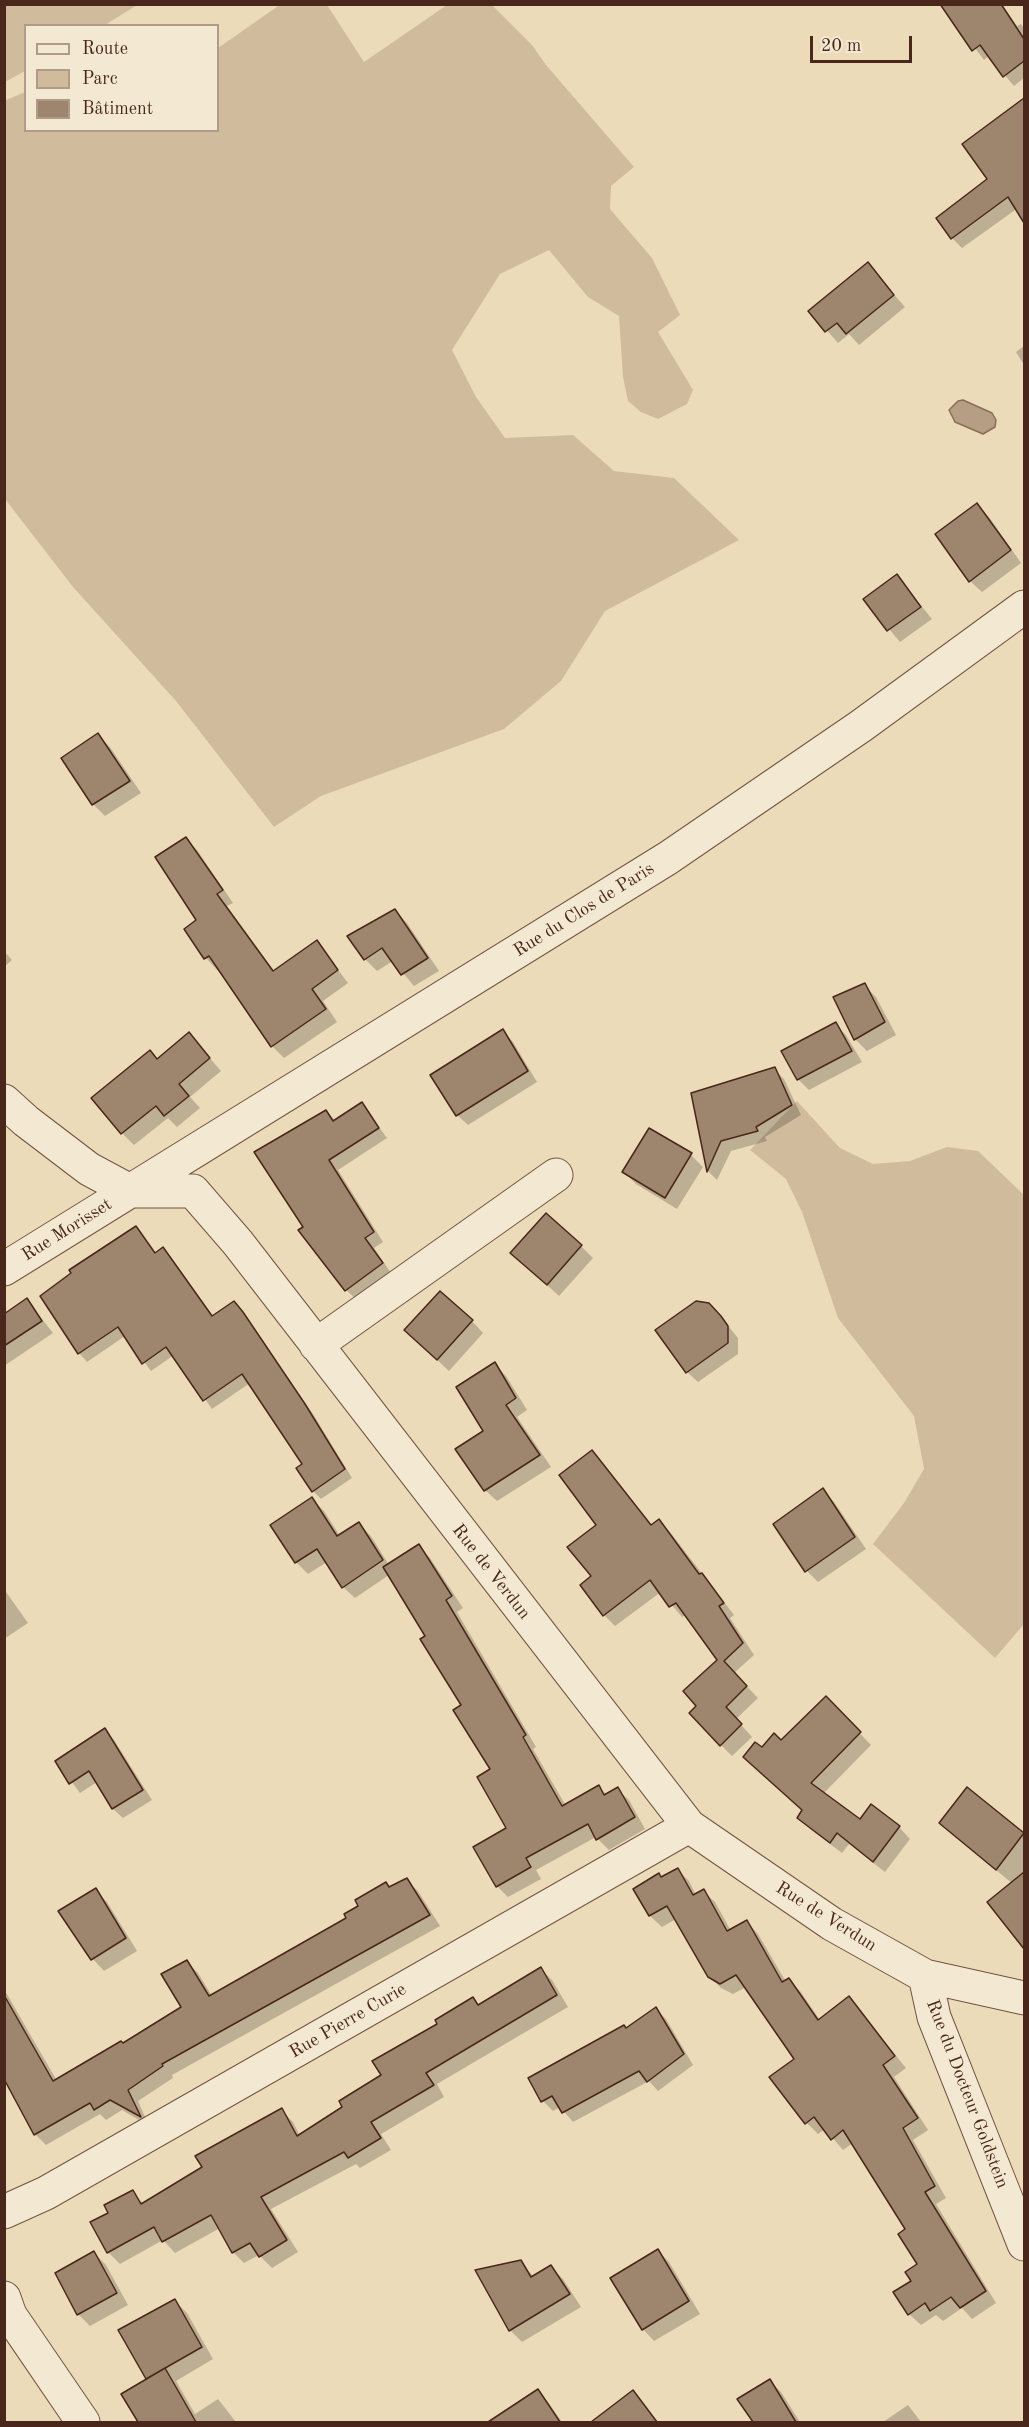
<!DOCTYPE html>
<html>
<head>
<meta charset="utf-8">
<style>
  body { margin:0 }
  #map { position:relative; width:1029px; height:2427px; overflow:hidden; background:#ecdbb8; font-family:"Old Standard TT",serif }
  canvas { display:block }
  .frame { position:absolute; inset:0; border:6px solid #4a271b; pointer-events:none }
  .legend { position:absolute; left:24px; top:24px; width:195px; height:108px; box-sizing:border-box; background:#f3e8d1; border:2px solid #af9b88; margin:0; padding:8px 10px; list-style:none; font-size:18px; color:#4a271b }
  .legend li { display:flex; align-items:center; gap:12px; height:30px }
  .legend b { width:30px; border:2px solid #af9b88 }
  .scale { position:absolute; left:810px; top:36px; width:102px; height:27px; box-sizing:border-box; border:3px solid #4a271b; border-top:0; padding-left:8px; font-size:18px; line-height:21px; white-space:nowrap; color:#4a271b; -webkit-text-stroke:4px #f3e8d1; paint-order:stroke }
</style>
</head>
<body>
<div id="map">
<canvas width="1029" height="2427"></canvas>
<div class="frame"></div>
<ul class="legend">
<li><b style="height:8px;background:#f3e8d1"></b>Route</li>
<li><b style="height:16px;background:#d0bc9d"></b>Parc</li>
<li><b style="height:16px;background:#9e856d"></b>Bâtiment</li>
</ul>
<div class="scale">20 m</div>
</div>
<script>
const c = document.querySelector('canvas').getContext('2d');
c.lineJoin = 'round';
function fillPath(path, color) { c.fillStyle = color; c.fill(path, 'evenodd'); }
const poly = rows => new Path2D(rows.map(r => 'M' + r).join(''));
function stroke(path, color, width, dash) { c.strokeStyle = color; c.lineWidth = width; c.lineCap = dash ? 'butt' : 'round'; c.setLineDash(dash || []); c.stroke(path); }
function write(font, color, halo, rows, align = 'center') {
  c.font = font + ' "Old Standard TT",serif'; c.lineWidth = 6; c.setLineDash([]); c.textBaseline = 'middle'; c.strokeStyle = halo; c.fillStyle = color; for (const [text, x, y, turn = 0] of rows) {
    c.save(); c.translate(x, y); c.rotate((+turn || 0) * Math.PI / 180); c.textAlign = isNaN(turn) ? turn : align; if (halo) c.strokeText(text, 0, 0); c.fillText(text, 0, 0); c.restore();
  }
}
const green = poly([
  [281,4,327,5,364,62,447,5,492,5,532,45,546,65,634,167,611,186,610,209,652,258,680,315,658,332,693,390,687,404,658,419,641,412,628,401,623,377,619,316,588,297,549,250,500,274,452,350,476,397,505,438,573,435,614,471,674,478,739,540,605,611,561,681,504,729,321,796,274,827,176,701,73,587,5,499,4,101,25,92,26,130,218,130,218,48],
  [4,5,5,4,137,5,105,25,26,26,25,71,5,82],
  [797,1101,840,1148,873,1164,910,1161,947,1147,978,1151,1024,1195,1024,1624,995,1658,873,1544,904,1503,924,1469,914,1416,838,1318,802,1212,786,1179,750,1150]
]);
const water = poly([
  [963,400,992,413,996,420,995,427,983,434,955,422,949,410,958,401,963,400]
]);
const shadow = poly([
  [942,4,1002,4,1017,26,1021,24,1024,28,1024,78,1014,86,989,56,984,60],
  [1024,100,1024,215,1018,208,962,248,952,238,989,180,964,144],
  [867,264,905,307,859,345,849,334,838,343,810,311],
  [1024,346,1024,365,1016,352],
  [977,505,989,517,1021,563,982,592,970,581],
  [897,576,932,619,900,642,865,600],
  [98,735,110,747,141,793,105,816,93,804],
  [185,839,197,850,233,903,227,906,275,972,317,942,348,983,323,1001,337,1022,284,1058,272,1046,220,969,217,970,206,958],
  [395,911,407,923,439,971,414,986,393,961,377,971,365,959],
  [4,951,12,960,4,967],
  [864,985,876,997,896,1035,867,1051,855,1039],
  [835,1024,846,1035,862,1062,809,1090,798,1079],
  [503,1031,513,1042,537,1082,468,1125,457,1115],
  [189,1034,221,1071,190,1097,200,1108,177,1127,168,1118,134,1145,122,1133,150,1052,158,1060],
  [774,1069,784,1079,801,1115,765,1137,767,1141,731,1151,717,1180,708,1171,693,1094],
  [362,1104,387,1138,338,1170,383,1242,374,1248,391,1273,356,1299,346,1290,305,1227,326,1111,336,1121],
  [691,1155,703,1167,677,1209,636,1184,624,1172],
  [136,1228,156,1254,163,1249,171,1257,214,1317,243,1312,313,1414,352,1478,321,1499,313,1491,304,1464,250,1383,212,1409,174,1355,151,1371,125,1336,87,1362,79,1353],
  [581,1246,593,1258,559,1296,524,1264],
  [27,1300,53,1333,4,1366,4,1316],
  [720,1316,738,1338,738,1354,698,1382,687,1372],
  [472,1321,483,1333,449,1371,418,1342],
  [494,1364,506,1376,527,1410,517,1417,551,1467,497,1501,485,1490,485,1431],
  [592,1452,652,1526,659,1521,670,1532,734,1615,730,1618,754,1655,734,1673,758,1698,736,1719,752,1737,732,1756,721,1745,698,1706,719,1660,686,1615,682,1617,661,1592,615,1626,604,1615,593,1577,599,1525],
  [822,1490,834,1502,866,1549,818,1582,807,1571],
  [312,1499,324,1511,340,1536,359,1524,371,1536,389,1565,418,1546,430,1558,463,1608,457,1612,536,1747,533,1749,566,1806,599,1787,607,1795,617,1789,629,1800,645,1829,609,1850,596,1837,536,1870,541,1879,508,1897,497,1886,508,1828,492,1770,427,1637,389,1575,355,1598,343,1587,327,1562,308,1574,296,1562,272,1526],
  [4,1589,28,1623,4,1639],
  [826,1698,871,1745,823,1794,860,1821,899,1827,910,1839,885,1872,849,1844,842,1853,810,1829,799,1817,803,1811,762,1749,781,1742],
  [104,1730,114,1740,152,1800,123,1818,113,1809,97,1782,80,1793,57,1762],
  [967,1789,1024,1833,1022,1941,1013,1884,951,1833],
  [678,1870,689,1881,696,1895,703,1891,715,1902,731,1931,747,1922,758,1934,786,1982,788,1980,800,1991,820,2020,849,1998,906,2068,894,2077,928,2130,913,2140,946,2198,936,2204,996,2303,972,2319,962,2308,943,2321,936,2315,921,2325,909,2314,913,2281,919,2264,907,2230,853,2143,843,2150,825,2129,818,2134,807,2123,772,2078,796,2059,746,1987,733,1994,721,1988,709,1976,676,1919,662,1927,650,1916,635,1889],
  [406,1880,418,1891,440,1926,172,2075,173,2078,138,2101,149,2126,122,2110,106,2120,100,2114,46,2145,35,2134,4,2078,4,1989,57,2081,123,2045,183,2007,187,1962,198,1973,212,1996,348,1918],
  [95,1890,107,1902,137,1951,104,1971,81,1946,60,1912],
  [541,1969,552,1980,568,2007,437,2084,444,2097,381,2134,391,2150,360,2168,356,2164,271,2209,298,2252,272,2268,259,2255,244,2263,233,2252,220,2228,175,2253,163,2240,120,2264,108,2252,92,2223,111,2214,132,2192,144,2204,204,2168,281,2110,293,2122,300,2136,344,2108,439,2025,473,1999,479,2006],
  [655,2009,666,2019,693,2065,658,2091,649,2081,573,2122,560,2107,553,2111,543,2101,626,2029],
  [658,2251,669,2262,700,2314,654,2341,643,2329],
  [94,2253,106,2265,128,2305,90,2326,78,2314],
  [520,2262,534,2277,551,2267,563,2279,581,2307,522,2342,510,2330],
  [175,2301,187,2313,213,2359,176,2381,195,2414,218,2399,236,2422,139,2422,123,2395,148,2380,120,2330],
  [769,2380,781,2392,800,2422,755,2422,740,2400],
  [538,2391,548,2402,562,2422,525,2422,514,2407],
  [633,2392,658,2422,594,2422],
  [908,2405,921,2422,883,2422]
]);
const building = poly([
  [940,4,1001,4,1024,39,1024,61,1003,77,980,45,972,51,940,4],
  [1024,98,1024,223,1008,197,951,239,936,218,987,179,962,144,1024,98],
  [868,262,894,295,846,334,837,323,825,332,808,311,868,262],
  [977,503,1011,550,969,582,935,534,977,503],
  [897,574,921,607,887,631,863,599,897,574],
  [98,733,130,781,92,805,61,758,98,733],
  [186,837,223,890,217,894,273,971,317,940,338,970,312,989,326,1009,271,1047,209,956,204,959,184,929,196,920,155,857,186,837],
  [395,909,428,958,401,975,382,948,364,960,347,936,395,909],
  [865,983,885,1022,854,1040,833,997,865,983],
  [836,1022,852,1051,797,1080,781,1051,836,1022],
  [503,1029,528,1071,456,1116,430,1075,503,1029],
  [189,1032,210,1058,179,1084,189,1096,164,1116,156,1106,121,1134,91,1098,150,1050,157,1059,189,1032],
  [775,1067,792,1105,756,1127,758,1131,721,1141,707,1172,691,1093,775,1067],
  [362,1102,379,1128,329,1160,374,1232,365,1238,383,1263,345,1291,298,1230,303,1227,254,1152,326,1110,333,1121,362,1102],
  [649,1128,692,1153,665,1198,622,1172,649,1128],
  [546,1213,582,1245,547,1285,510,1253,546,1213],
  [136,1226,155,1253,163,1247,212,1316,234,1301,243,1312,305,1404,345,1469,312,1492,296,1468,302,1464,242,1374,203,1401,166,1347,142,1364,118,1327,78,1354,40,1296,71,1273,69,1270,136,1226],
  [440,1291,473,1320,437,1360,404,1330,440,1291],
  [27,1298,42,1321,4,1346,4,1314,27,1298],
  [696,1301,709,1303,721,1316,728,1326,728,1343,686,1373,655,1330,696,1301],
  [495,1362,516,1398,506,1405,540,1455,484,1491,455,1449,483,1431,456,1387,495,1362],
  [592,1450,651,1525,659,1519,699,1574,702,1573,724,1603,719,1606,743,1643,724,1661,747,1686,726,1707,742,1724,720,1746,689,1713,696,1706,683,1691,717,1660,676,1603,669,1607,650,1580,603,1616,580,1585,591,1576,567,1547,596,1525,559,1475,592,1450],
  [823,1488,855,1537,805,1572,773,1524,823,1488],
  [312,1497,337,1536,359,1522,383,1560,342,1588,317,1549,295,1563,270,1525,312,1497],
  [419,1544,452,1596,446,1600,526,1735,523,1737,562,1806,599,1785,604,1795,618,1787,635,1817,596,1840,588,1824,526,1858,531,1867,496,1887,473,1847,506,1828,477,1777,490,1769,453,1710,461,1705,420,1639,425,1636,383,1567,419,1544],
  [826,1696,861,1732,811,1783,860,1819,871,1804,900,1826,873,1862,837,1833,830,1843,797,1818,802,1810,743,1757,755,1742,762,1747,774,1733,781,1740,826,1696],
  [105,1728,143,1790,112,1809,89,1771,69,1784,55,1761,105,1728],
  [967,1787,1024,1833,996,1870,939,1823,967,1787],
  [678,1868,693,1895,704,1889,727,1931,747,1920,782,1982,789,1978,818,2020,849,1996,895,2056,883,2065,918,2118,903,2128,935,2186,925,2192,986,2291,960,2308,951,2297,930,2311,925,2303,908,2315,893,2292,911,2281,905,2272,917,2264,898,2234,905,2229,843,2130,831,2140,814,2117,805,2124,769,2077,794,2059,736,1975,720,1984,708,1977,667,1906,649,1916,633,1889,659,1873,661,1877,678,1868],
  [1024,1872,1024,1949,987,1902,1024,1872],
  [407,1878,430,1915,162,2064,163,2066,128,2090,141,2117,110,2100,94,2110,90,2103,34,2135,4,2079,4,1995,53,2081,121,2041,123,2043,181,2007,161,1974,187,1960,209,1996,346,1918,344,1914,358,1906,355,1900,386,1882,389,1887,407,1878],
  [96,1888,126,1938,91,1960,58,1911,96,1888],
  [541,1967,557,1995,426,2073,434,2085,371,2122,381,2138,348,2158,344,2152,261,2197,287,2240,259,2257,250,2243,232,2253,211,2215,162,2242,154,2227,107,2253,90,2222,108,2213,104,2205,133,2190,141,2204,202,2167,195,2156,282,2108,297,2136,342,2107,339,2101,381,2075,372,2061,437,2024,435,2020,473,1997,478,2005,541,1967],
  [656,2007,684,2054,647,2082,639,2071,562,2113,552,2096,541,2102,528,2078,624,2025,626,2028,656,2007],
  [658,2249,689,2301,642,2330,610,2278,658,2249],
  [94,2251,117,2293,77,2315,55,2273,94,2251],
  [521,2260,531,2277,551,2265,570,2294,509,2331,475,2270,521,2260],
  [175,2299,202,2347,146,2379,118,2330,175,2299],
  [165,2368,196,2422,138,2422,121,2394,165,2368],
  [770,2379,796,2422,753,2422,737,2399,770,2379],
  [538,2389,560,2422,488,2422,538,2389],
  [633,2390,657,2422,591,2422,633,2390]
]);
const minor = poly([
  [4,1101,26,1121,89,1169,130,1191,193,1191,238,1243,689,1826,832,1924,925,1976,1024,1998],
  [4,1269,668,858,861,726,1024,607],
  [316,1345,556,1175],
  [925,1976,934,2017,1024,2244],
  [4,2212,46,2193,689,1826],
  [4,2298,10,2315,83,2422]
]);
const streetNames = [
  ["Rue du Clos de Paris",584,910,-32],
  ["Rue Morisset",67,1230,-32],
  ["Rue de Verdun",491,1572,52],
  ["Rue de Verdun",826,1917,32],
  ["Rue Pierre Curie",348,2021,-30],
  ["Rue du Docteur Goldstein",967,2094,69]
];
fillPath(green, '#d0bc9d');
fillPath(water, '#b59e83');
stroke(water, '#8a6e59', 1.5);
fillPath(shadow, '#0003');
fillPath(building, '#9e856d');
stroke(building, '#4a271b', 1.5);
stroke(minor, '#725442', 35);
stroke(minor, '#f3e8d1', 33);
write('18px', '#4a271b', '#f3e8d1', streetNames);
</script>
</body>
</html>
